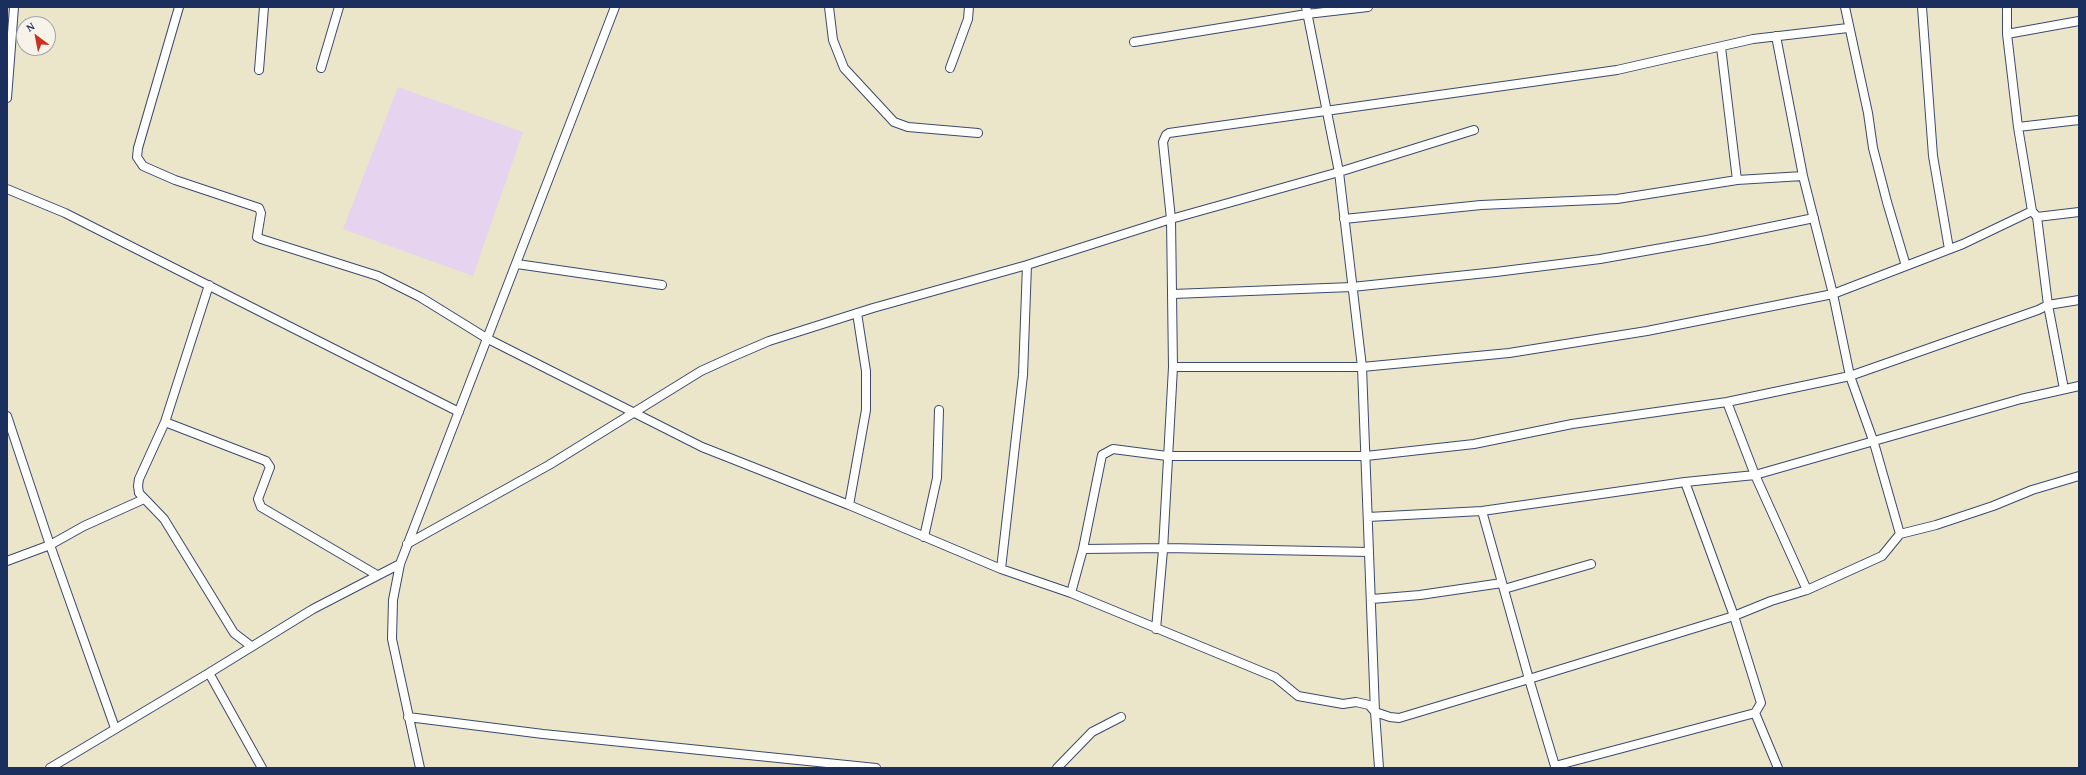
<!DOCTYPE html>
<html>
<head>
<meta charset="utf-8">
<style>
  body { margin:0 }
  #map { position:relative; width:2086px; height:775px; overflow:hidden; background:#ebe5c9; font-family:"Gentium Book Plus",serif }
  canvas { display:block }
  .frame { position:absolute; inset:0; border:8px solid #1b2f5e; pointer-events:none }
  .north { position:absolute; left:16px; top:16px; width:40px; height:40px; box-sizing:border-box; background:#f7f3e8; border:1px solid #9fa5b1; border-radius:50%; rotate:328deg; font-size:11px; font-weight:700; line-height:16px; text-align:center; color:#1b2f5e }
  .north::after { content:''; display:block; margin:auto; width:14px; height:18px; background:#c8321e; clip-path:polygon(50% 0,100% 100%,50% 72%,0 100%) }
</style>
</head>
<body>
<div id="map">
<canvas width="2086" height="775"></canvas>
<div class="frame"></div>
<div class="north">N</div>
</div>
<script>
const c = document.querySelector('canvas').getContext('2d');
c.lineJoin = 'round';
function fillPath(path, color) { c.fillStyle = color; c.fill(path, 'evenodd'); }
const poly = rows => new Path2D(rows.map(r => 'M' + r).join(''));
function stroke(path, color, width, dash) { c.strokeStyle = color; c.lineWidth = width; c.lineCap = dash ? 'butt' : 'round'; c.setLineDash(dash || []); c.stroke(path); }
const built = poly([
  [398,87,523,132,473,276,343,229]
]);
const street = poly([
  [179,7,138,148,137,157,143,166,175,180,259,208,261,213,257,237,261,239,378,276,420,297,488,339,702,447,849,505,1001,569,1071,593,1275,677,1298,696,1343,704,1356,702,1369,705,1375,712,1379,768],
  [829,7,833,40,844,68,894,122,908,127,978,133],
  [1306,7,1339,172,1362,367,1375,712,1390,717,1399,718,1529,679,1555,766,1755,713,1761,703,1734,616,1685,482],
  [1845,7,1868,113,1873,148,1887,202,1906,266],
  [1922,7,1933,156,1949,249],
  [2007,34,2079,21],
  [1776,36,1803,176,1833,294,1850,376,1874,443,1900,534],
  [1134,42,1307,14,1368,7],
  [1721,47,1737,180],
  [321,68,339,7],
  [950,68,968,19,969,7],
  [259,70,264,7],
  [7,98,14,7],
  [2018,127,2079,120],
  [7,189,65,213,459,412],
  [2032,211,2037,217,2048,305,2064,389],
  [2037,217,2079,212],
  [1344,219,1481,205,1617,199,1737,180,1803,176],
  [517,264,662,285],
  [209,285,165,422,139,479,138,486,139,493,164,519,234,633,251,646],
  [1173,294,1352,287,1496,272,1600,259,1707,240,1814,218],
  [1173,367,1362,367,1509,353,1647,331,1833,294,1963,244,2032,211,2018,127,2007,34,2007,7],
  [1727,402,1755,475,1807,590],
  [7,416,50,545,115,728],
  [165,422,266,461,270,467,258,499,261,507,377,575],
  [849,505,866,410,866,371,857,313],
  [1482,511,1529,679,1734,616,1771,601,1807,590,1882,556,1900,534,1936,525,1993,506,2032,490,2079,476],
  [1368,517,1482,511,1685,482,1755,475,2021,399,2079,386],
  [924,537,937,478,939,410],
  [407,544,549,465,701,371,734,356,769,341,873,308,1027,265],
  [1083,549,1167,548,1369,552],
  [7,561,50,545,84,526,144,499],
  [1001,569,1023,375,1027,265,1171,219,1339,172,1474,130],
  [1504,589,1591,564],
  [1071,593,1083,549,1102,455,1113,449,1167,456,1366,456,1474,444,1572,424,1727,402,1850,376,2038,310,2048,305,2079,300],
  [1372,599,1420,595,1502,583],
  [1156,629,1163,550,1173,367,1171,219,1163,142,1166,135,1169,133,1617,70,1753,39,1848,28],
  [209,673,262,768],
  [1755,713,1778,768],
  [408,717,543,734,876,768],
  [50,768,209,673,313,609,400,564],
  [420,768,392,639,393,600,400,564,615,7],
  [1057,768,1092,732,1121,717]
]);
fillPath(built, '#e6d3f0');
stroke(street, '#3a4a6e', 10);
stroke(street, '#fff', 8);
</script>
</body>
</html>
